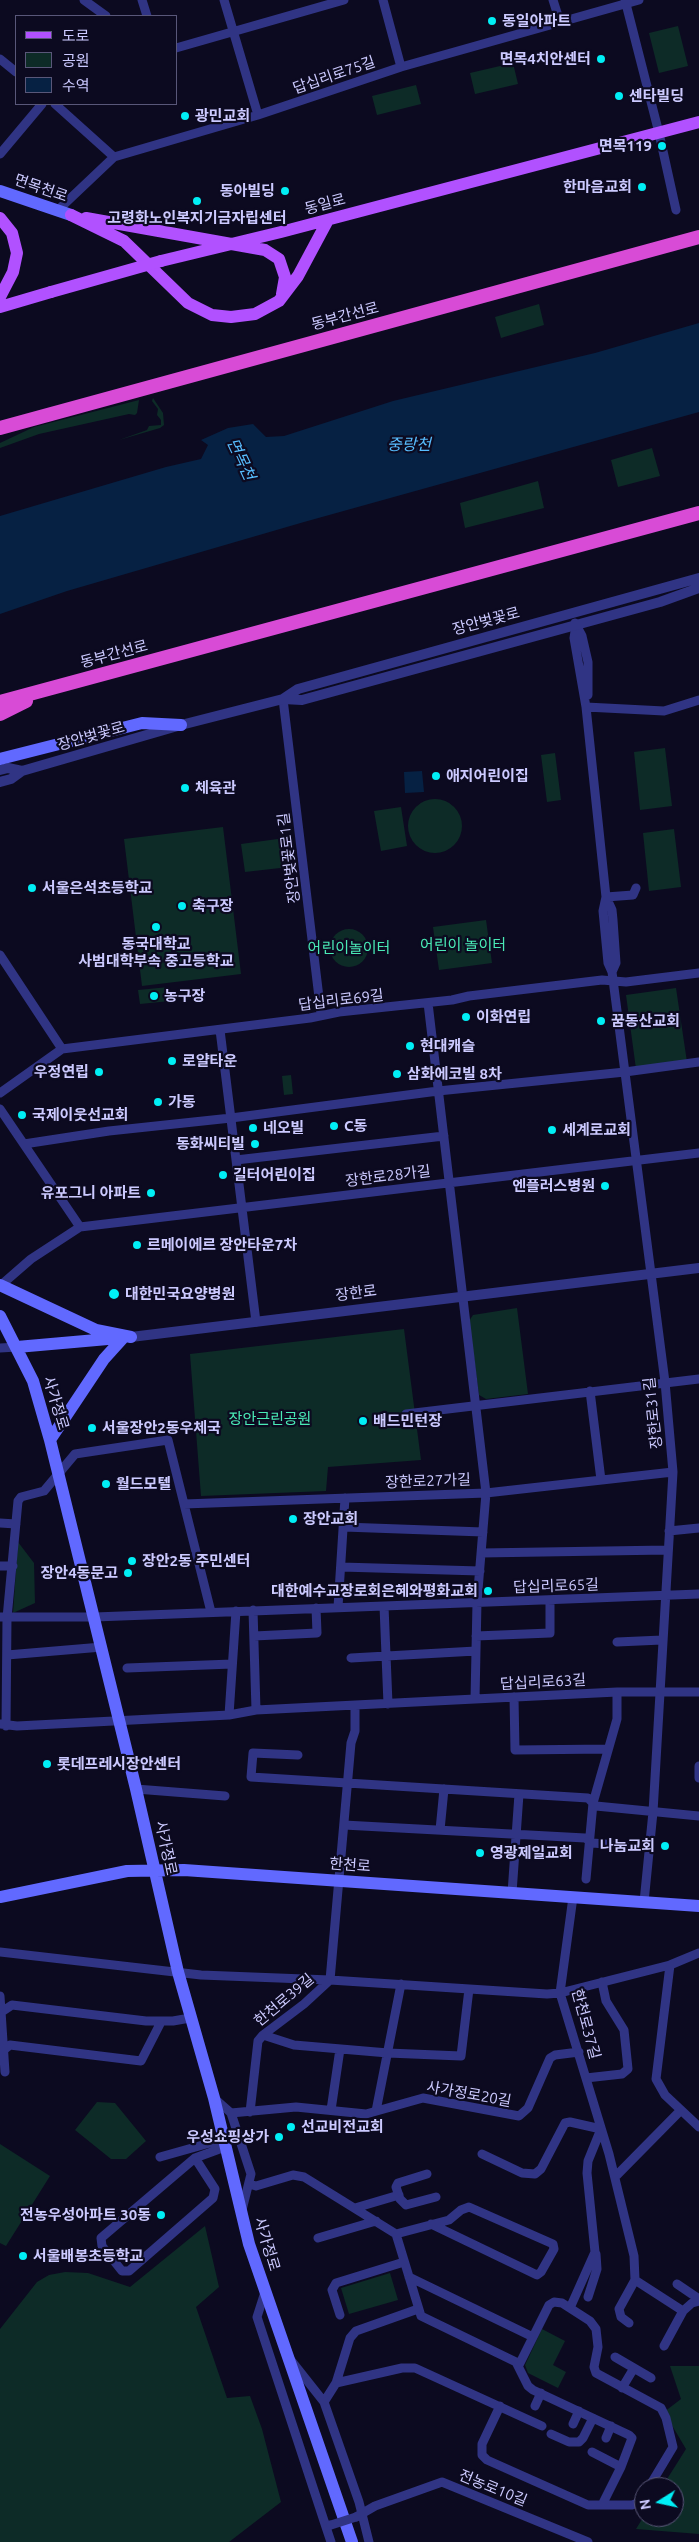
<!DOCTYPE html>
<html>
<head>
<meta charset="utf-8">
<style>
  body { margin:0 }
  #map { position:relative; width:699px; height:2542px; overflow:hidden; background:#0c0a20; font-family:Ubuntu,"Noto Sans KR",sans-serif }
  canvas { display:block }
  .legend { position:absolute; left:15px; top:15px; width:162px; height:90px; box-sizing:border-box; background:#0c0a20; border:1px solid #595779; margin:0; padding:6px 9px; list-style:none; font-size:15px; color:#cccaff }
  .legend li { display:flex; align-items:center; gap:10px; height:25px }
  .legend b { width:25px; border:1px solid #595779 }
  .north { position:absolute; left:634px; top:2477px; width:50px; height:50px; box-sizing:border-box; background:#0c0a20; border:1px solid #595779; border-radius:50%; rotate:260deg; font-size:14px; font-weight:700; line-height:20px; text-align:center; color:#cccaff }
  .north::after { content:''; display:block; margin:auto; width:18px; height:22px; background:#00eff5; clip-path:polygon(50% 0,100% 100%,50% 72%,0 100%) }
</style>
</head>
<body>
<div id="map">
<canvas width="699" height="2542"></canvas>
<ul class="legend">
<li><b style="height:6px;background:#b151ff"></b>도로</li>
<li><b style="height:14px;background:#0d2b27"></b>공원</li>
<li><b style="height:14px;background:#062143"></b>수역</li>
</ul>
<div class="north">N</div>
</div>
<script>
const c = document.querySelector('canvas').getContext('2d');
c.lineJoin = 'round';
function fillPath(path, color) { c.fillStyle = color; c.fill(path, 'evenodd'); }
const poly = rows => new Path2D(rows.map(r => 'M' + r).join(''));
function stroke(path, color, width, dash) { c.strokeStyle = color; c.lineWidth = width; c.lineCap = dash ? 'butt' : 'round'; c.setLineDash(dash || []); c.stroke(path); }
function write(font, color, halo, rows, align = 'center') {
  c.font = font + ' Ubuntu,"Noto Sans KR",sans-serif'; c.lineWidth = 4.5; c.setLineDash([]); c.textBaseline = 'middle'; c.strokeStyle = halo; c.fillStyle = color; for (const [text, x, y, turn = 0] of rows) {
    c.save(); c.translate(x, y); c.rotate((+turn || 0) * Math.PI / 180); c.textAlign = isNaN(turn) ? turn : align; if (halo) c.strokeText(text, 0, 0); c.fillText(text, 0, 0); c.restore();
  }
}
const green = poly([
  [678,26,688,66,659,73,649,33],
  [513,63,518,84,475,94,470,73],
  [416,85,421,104,377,115,372,96],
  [539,304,544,325,501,338,495,317],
  [153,398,163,413,164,425,160,428,119,440,147,430,149,426,161,425,161,420,157,415,158,409,152,401],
  [139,400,137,413,135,415,129,414,39,434,0,448,0,443,34,427],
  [652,448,660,476,618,487,611,460],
  [538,481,544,508,465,528,460,503],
  [665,748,672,806,640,810,634,752],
  [555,753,561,800,547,802,541,755],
  '408 826a27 27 0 1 1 54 0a27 27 0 1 1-54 0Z',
  [401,807,407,846,381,851,374,811],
  [223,827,241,974,142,986,124,839],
  [674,829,681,887,649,891,643,833],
  [285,838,289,867,245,872,241,844],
  [486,920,492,963,439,970,433,927],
  '330 948a19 19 0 1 1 38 0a19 19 0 1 1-38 0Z',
  [169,987,170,1001,140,1004,138,990],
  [676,988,687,1062,636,1069,626,995],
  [291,1075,293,1094,284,1095,282,1076],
  [517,1308,528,1394,486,1399,479,1395,469,1321,473,1315],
  [404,1329,421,1460,328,1467,326,1491,201,1496,190,1354],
  [18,1542,34,1563,35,1603,13,1613],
  [97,2102,115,2103,146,2141,126,2159,111,2159,75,2130],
  [0,2144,50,2176,6,2246,0,2243],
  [205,2226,219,2287,196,2307,227,2398,250,2396,262,2429,281,2502,229,2542,0,2542,0,2329,37,2282,49,2275,65,2272,88,2273,130,2287],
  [390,2273,398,2300,349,2314,341,2288],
  [542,2329,565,2341,553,2365,566,2372,558,2388,528,2373,525,2365],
  [670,2366,699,2366,699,2534,636,2529,644,2516,674,2517,674,2487,662,2487,686,2449,664,2412,681,2399]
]);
const water = poly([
  [699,323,699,412,304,522,67,591,0,614,0,516,166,467,201,459,208,445,201,440,228,428,253,424,266,437,284,436,393,401,595,353],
  [422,771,424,792,405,793,404,772]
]);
const minor = poly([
  [84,0,106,16],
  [142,0,147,16],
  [224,0,258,115],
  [383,0,401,67],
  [553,0,560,22],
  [625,0,659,133,676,210],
  [176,48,344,0],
  [0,59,16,72],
  [55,104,114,157],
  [0,154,42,104],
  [57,211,114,157,258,115,401,67,639,0],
  [575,623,582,636,588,662,588,695],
  [576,625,574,638,586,707,606,897,603,911,608,963,612,972,665,1382,673,1472,653,1812,644,1902],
  [283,699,321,1014],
  [586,707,664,711,699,700],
  [606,897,612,910,613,920,616,963,612,972],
  [606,897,633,895,636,888],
  [0,955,62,1049],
  [428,1003,486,1493,477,1602,475,1699],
  [220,1030,256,1322],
  [0,1093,62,1049,310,1018,339,1012,452,1000,469,996,602,980,626,982,699,973],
  [0,1109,80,1227],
  [24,1144,109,1131,231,1118,438,1091,625,1072,699,1062],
  [236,1160,444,1136],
  [1,1285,31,1259,80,1227,699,1153],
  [0,1348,17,1347],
  [590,1391,601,1480],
  [406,1414,699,1379],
  [184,1504,486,1493,673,1472],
  [0,1523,16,1524],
  [344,1527,483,1532],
  [669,1531,699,1528],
  [481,1553,667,1550],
  [0,1566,13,1566],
  [341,1567,480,1571],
  [384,1606,388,1704],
  [338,1607,345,1498],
  [253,1610,256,1710],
  [0,1617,95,1617,699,1594],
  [254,1636,317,1633,316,1608],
  [476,1636,550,1633,550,1600],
  [617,1642,662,1640],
  [7,1655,102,1647],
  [351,1658,476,1651],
  [127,1668,232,1664],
  [514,1697,515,1750,608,1749],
  [229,1715,236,1611],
  [0,1724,17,1726,229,1715,256,1710,475,1699,617,1692,699,1692],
  [6,1726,7,1618,18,1501,21,1497,44,1491,75,1454,168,1440,211,1612],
  [298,1755,253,1753,251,1777,588,1798,596,1806,699,1816],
  [699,1766,699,1778],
  [136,1789,225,1796],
  [344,1825,585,1838,593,1843,650,1848],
  [440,1830,444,1789],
  [586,1879,593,1803,617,1719,617,1692],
  [512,1893,519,1794],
  [573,1897,560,1993,609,2154,634,2256,635,2280,619,2309,621,2317,629,2323],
  [0,1952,201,1975,330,1980,547,1994,560,1993,670,1965,699,1953],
  [670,1965,656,2079,665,2095,699,2127],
  [0,1996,5,2072],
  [0,2013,12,2005,146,2021,173,2021,190,2018],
  [263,2035,294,2045,388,2053,461,2056,469,1989],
  [0,2053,10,2045,141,2061,161,2022],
  [586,2078,622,2074,628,2069,624,2030,606,2001,602,1982],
  [214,2098,231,2113,251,2174,242,2210],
  [331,2110,340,2049],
  [376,2111,401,1984],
  [250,2112,258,2041,263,2035,304,2004,330,1980,351,1743,355,1731,355,1706],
  [231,2113,296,2107,366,2114,423,2098,519,2116,528,2108,550,2058,555,2055,579,2052],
  [482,2154,522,2173,535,2174,541,2169,565,2123,570,2122,601,2129,588,2161,587,2173,595,2252,570,2308],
  [160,2157,224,2139],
  [195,2158,215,2189,213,2198,129,2271,122,2271,102,2246,101,2238,195,2158,225,2147],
  [427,2174,398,2183,396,2187,400,2199,406,2205,436,2197],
  [615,2177,681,2110],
  [249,2184,256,2186,293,2175,304,2177,396,2234,421,2316,516,2362,528,2386,533,2390,629,2435,632,2438,621,2467,592,2452],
  [355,2208,399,2195],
  [396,2234,449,2220,461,2210,469,2207,553,2244,554,2249,541,2272,537,2275,431,2224],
  [318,2238,376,2221],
  [409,2277,533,2337,519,2365],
  [635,2280,683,2311],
  [677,2284,699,2299],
  [265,2292,257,2317,326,2527],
  [588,2297,597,2269,596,2254],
  [340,2315,332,2290,336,2283,404,2262],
  [533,2337,549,2305,554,2302,562,2303,590,2321,596,2329,598,2347,594,2367,596,2373,661,2408,666,2418,673,2447,649,2487],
  [664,2346,683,2311,692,2303,699,2301],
  [615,2357,651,2378],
  [290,2359,324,2402,359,2502,369,2542],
  [336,2383,402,2368,415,2368,542,2426],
  [622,2388,634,2368],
  [324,2402,336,2383,350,2338,356,2331,418,2309],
  [500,2406,482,2444,482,2455,487,2460,588,2505,632,2505,638,2503,644,2495],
  [535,2406,541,2393],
  [573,2424,579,2411],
  [551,2434,569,2442,579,2442,583,2438,593,2418],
  [606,2438,611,2426],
  [602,2505,621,2467],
  [356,2517,375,2506,442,2482,588,2542],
  [330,2525,326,2527,331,2542]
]);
const tertiary = poly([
  [283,699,298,689,699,578],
  [0,770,8,768,22,771],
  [0,782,11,779,22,771,181,725,283,699,302,700,660,602,699,588],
  [131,1337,699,1268]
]);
const secondary = poly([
  [0,191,71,215],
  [0,759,142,723,181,725],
  [0,1285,96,1330,131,1337],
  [0,1316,33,1381,50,1440,136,1789,178,1972,214,2098,249,2244,352,2542],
  [17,1347,119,1338],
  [50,1440,104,1359,123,1338],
  [0,1897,127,1871,184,1870,699,1906]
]);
const primary = poly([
  [71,215,124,241,188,303,212,315,231,317,255,314,279,301,298,276,328,220],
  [0,218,12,233,17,253,13,272,0,297],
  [86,218,265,250,279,259,285,277,282,294],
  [161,261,281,232,699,122],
  [0,307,51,292]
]);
const trunk = poly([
  [0,428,699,237],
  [0,702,699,513],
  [0,714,26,701]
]);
const minorBridge = poly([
  [331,2525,356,2517]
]);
const primaryBridge = poly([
  [51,292,161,261]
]);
const markers = [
  [492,21,5,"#00eff5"],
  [601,59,5,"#00eff5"],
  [619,96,5,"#00eff5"],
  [185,116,5,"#00eff5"],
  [662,146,5,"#00eff5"],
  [642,187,5,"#00eff5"],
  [285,191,5,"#00eff5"],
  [197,201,5,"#00eff5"],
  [436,776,5,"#00eff5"],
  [185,788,5,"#00eff5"],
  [32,888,5,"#00eff5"],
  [182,906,5,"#00eff5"],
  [156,927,5,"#00eff5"],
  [154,996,5,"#00eff5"],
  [466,1017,5,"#00eff5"],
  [601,1021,5,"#00eff5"],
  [410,1046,5,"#00eff5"],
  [172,1061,5,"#00eff5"],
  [99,1072,5,"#00eff5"],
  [397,1074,5,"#00eff5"],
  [158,1102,5,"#00eff5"],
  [22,1115,5,"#00eff5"],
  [334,1126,5,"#00eff5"],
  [253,1128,5,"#00eff5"],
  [552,1130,5,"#00eff5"],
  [255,1144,5,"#00eff5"],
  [223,1175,5,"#00eff5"],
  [605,1186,5,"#00eff5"],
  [151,1193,5,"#00eff5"],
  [137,1245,5,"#00eff5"],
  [114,1294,6,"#00eff5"],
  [363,1421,5,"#00eff5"],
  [92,1428,5,"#00eff5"],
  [106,1484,5,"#00eff5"],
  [293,1519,5,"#00eff5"],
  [132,1561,5,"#00eff5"],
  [128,1573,5,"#00eff5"],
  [488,1591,5,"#00eff5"],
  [47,1764,5,"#00eff5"],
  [665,1846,5,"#00eff5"],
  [480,1853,5,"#00eff5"],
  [291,2127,5,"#00eff5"],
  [279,2137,5,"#00eff5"],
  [161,2215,5,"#00eff5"],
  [23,2256,5,"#00eff5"]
];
const poiNames = [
  ["동일아파트",502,21],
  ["면목4치안센터",591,59,"right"],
  ["센타빌딩",629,96],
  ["광민교회",195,116],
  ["면목119",652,146,"right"],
  ["한마음교회",632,187,"right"],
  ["동아빌딩",275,191,"right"],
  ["고령화노인복지기금자립센터",197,218,"center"],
  ["애지어린이집",446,776],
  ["체육관",195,788],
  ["서울은석초등학교",42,888],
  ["축구장",192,906],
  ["동국대학교",156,944,"center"],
  ["사범대학부속 중고등학교",156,961,"center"],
  ["농구장",164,996],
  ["이화연립",476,1017],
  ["꿈동산교회",611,1021],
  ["현대캐슬",420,1046],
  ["로얄타운",182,1061],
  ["우정연립",89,1072,"right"],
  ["삼화에코빌 8차",407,1074],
  ["가동",168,1102],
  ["국제이웃선교회",32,1115],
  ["C동",344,1126],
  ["네오빌",263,1128],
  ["세계로교회",562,1130],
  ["동화씨티빌",245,1144,"right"],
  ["길터어린이집",233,1175],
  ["엔플러스병원",595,1186,"right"],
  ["유포그니 아파트",141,1193,"right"],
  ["르메이에르 장안타운7차",147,1245],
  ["대한민국요양병원",125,1294],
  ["배드민턴장",373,1421],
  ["서울장안2동우체국",102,1428],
  ["월드모텔",116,1484],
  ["장안교회",303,1519],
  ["장안2동 주민센터",142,1561],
  ["장안4동문고",118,1573,"right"],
  ["대한예수교장로회은혜와평화교회",478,1591,"right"],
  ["롯데프레시장안센터",57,1764],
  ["나눔교회",655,1846,"right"],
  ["영광제일교회",490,1853],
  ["선교비전교회",301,2127],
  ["우성쇼핑상가",269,2137,"right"],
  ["전농우성아파트 30동",151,2215,"right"],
  ["서울배봉초등학교",33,2256]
];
const streetNames = [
  ["답십리로75길",334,75,-19],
  ["면목천로",41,188,19],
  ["동일로",325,204,-15],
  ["동부간선로",345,316,-15],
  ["장안벚꽃로",486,621,-15],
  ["동부간선로",114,654,-15],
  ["장안벚꽃로",91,736,-16],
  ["장안벚꽃로1길",289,858,-97],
  ["답십리로69길",341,1000,-7],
  ["장한로28가길",388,1176,-7],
  ["장한로",356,1293,-7],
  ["사가정로",56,1403,73],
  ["장한로31길",653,1413,-96],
  ["장한로27가길",428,1481,-2],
  ["답십리로65길",556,1586,-2],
  ["답십리로63길",543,1682,-3],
  ["사가정로",166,1848,78],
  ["한천로",350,1865,4],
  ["한천로39길",284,2000,-40],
  ["한천로37길",586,2024,75],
  ["사가정로20길",469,2094,10],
  ["사가정로",267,2244,73],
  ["전농로10길",493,2488,22]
];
const parkNames = [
  ["어린이 놀이터",463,945],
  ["어린이놀이터",349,948],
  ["장안근린공원",270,1419]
];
const waterNames = [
  ["중랑천",409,445],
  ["면목천",241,459,65]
];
fillPath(green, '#0d2b27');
fillPath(water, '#062143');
stroke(minor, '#303484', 9);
stroke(tertiary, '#303484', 10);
stroke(secondary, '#6169ff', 12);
stroke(primary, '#b151ff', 12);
stroke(trunk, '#d84bd6', 14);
stroke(minorBridge, '#303484', 9);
stroke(primaryBridge, '#b151ff', 12);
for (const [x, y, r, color] of markers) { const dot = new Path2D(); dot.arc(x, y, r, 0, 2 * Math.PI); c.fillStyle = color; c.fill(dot); stroke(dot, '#0c0a20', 2); }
write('bold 15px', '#cccaff', '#0c0a20', poiNames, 'left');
write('15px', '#cccaff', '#0c0a20', streetNames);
write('15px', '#4aeab6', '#0c0a20', parkNames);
write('italic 16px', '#58beff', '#0c0a20', waterNames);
</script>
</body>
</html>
